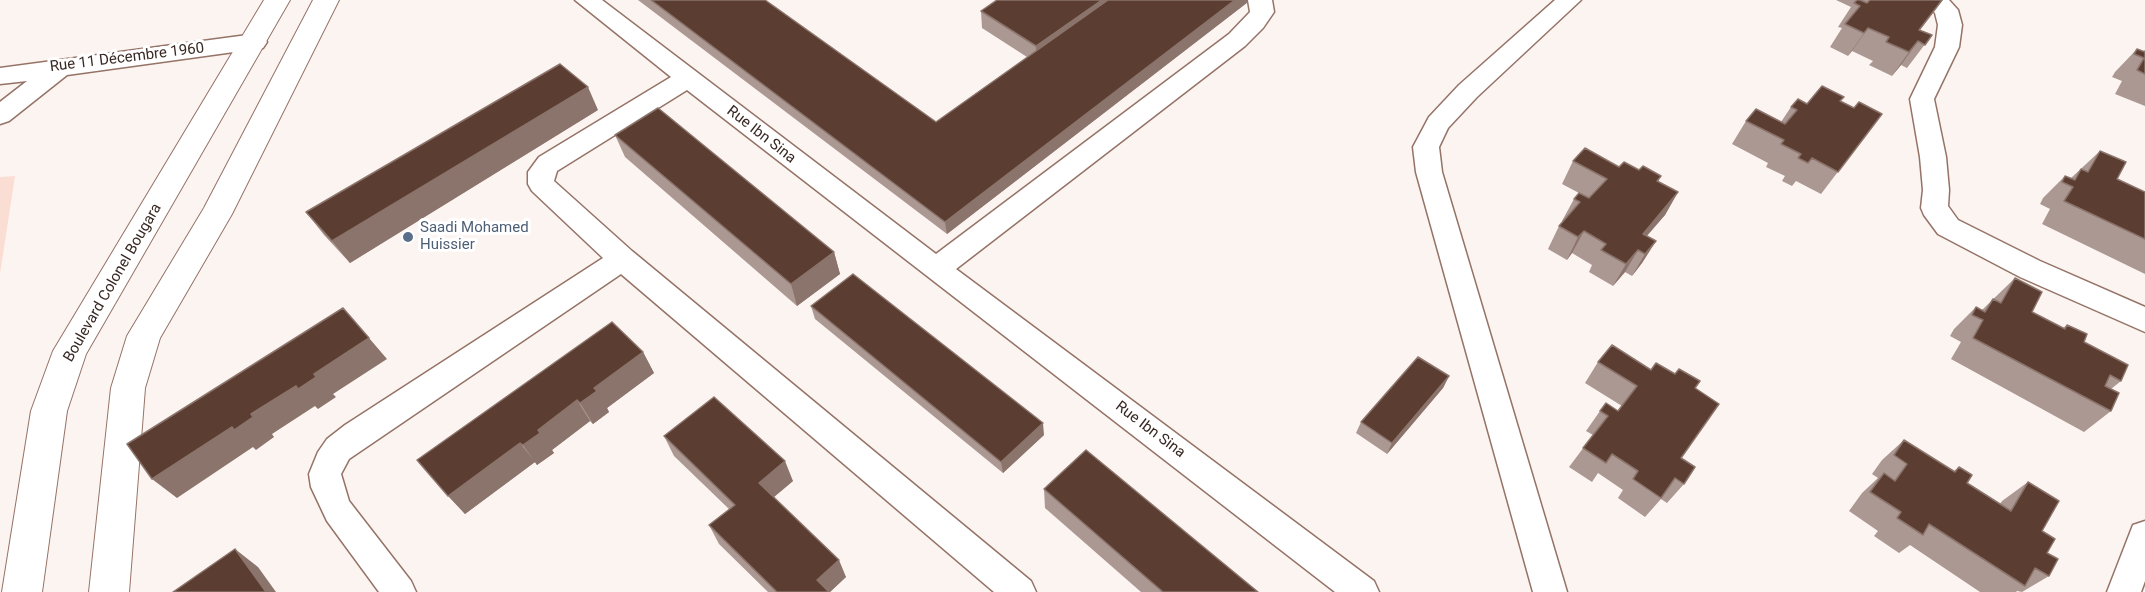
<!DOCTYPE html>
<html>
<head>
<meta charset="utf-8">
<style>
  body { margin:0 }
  canvas { display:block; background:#fcf4f1 }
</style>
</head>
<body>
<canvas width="2145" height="592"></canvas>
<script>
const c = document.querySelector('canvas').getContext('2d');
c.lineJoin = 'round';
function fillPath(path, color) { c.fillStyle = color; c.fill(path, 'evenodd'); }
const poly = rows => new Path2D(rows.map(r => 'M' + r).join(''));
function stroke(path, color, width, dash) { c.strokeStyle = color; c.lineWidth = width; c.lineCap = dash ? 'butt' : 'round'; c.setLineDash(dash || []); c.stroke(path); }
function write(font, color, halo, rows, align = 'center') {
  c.font = font + ' Roboto,sans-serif'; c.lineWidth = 6; c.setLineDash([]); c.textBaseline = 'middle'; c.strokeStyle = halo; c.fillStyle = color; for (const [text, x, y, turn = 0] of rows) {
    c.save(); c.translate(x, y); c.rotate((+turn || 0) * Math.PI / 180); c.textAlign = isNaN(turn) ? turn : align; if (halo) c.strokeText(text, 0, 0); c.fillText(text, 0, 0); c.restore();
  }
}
const green = poly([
  [15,176,0,274,0,177]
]);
const minor = poly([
  [575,0,602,0,936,254,1229,34,1250,12,1248,0,1272,0,1274,12,1263,28,1245,46,956,269,1374,581,1379,592,1335,592,687,90,557,171,554,181,632,251,1031,581,1036,592,994,592,621,274,349,459,341,474,349,501,411,581,416,592,379,592,327,521,311,487,309,474,318,452,327,439,345,425,603,258,532,191,528,184,528,172,539,157,671,77,575,0],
  [1555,0,1581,0,1477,97,1448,128,1439,147,1442,172,1567,592,1533,592,1416,172,1413,147,1429,117,1459,85,1555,0],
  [1923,0,1949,0,1958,10,1962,25,1959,47,1934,99,1946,157,1949,190,1948,206,1958,220,2040,261,2145,307,2145,332,2020,277,1938,234,1924,215,1921,208,1923,190,1920,157,1910,99,1935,47,1938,25,1935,13,1923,0],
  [255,34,263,36,267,42,263,48,67,75,9,121,0,124,0,102,27,81,0,84,0,68,255,34],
  [2145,521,2145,581,2141,592,2107,592,2133,525,2145,521]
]);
const secondary = poly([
  [264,0,290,0,86,354,67,411,42,592,2,592,31,411,53,351,264,0],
  [313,0,339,0,232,214,160,338,145,388,129,592,89,592,111,388,127,336,204,208,313,0]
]);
const wall = poly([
  [638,0,765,0,936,122,1027,57,982,28,981,11,1248,2,947,234],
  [1836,0,1943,0,1920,30,1932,35,1907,68,1901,65,1892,76,1869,65,1873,61,1852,51,1848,56,1830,47,1842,28,1838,27,1851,7],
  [2137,49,2143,51,2145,50,2145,106,2115,94,2122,81,2112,77,2115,72],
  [1841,101,1854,108,1882,114,1821,194,1796,181,1792,186,1782,181,1785,176,1766,167,1768,163,1732,144,1746,121,1781,122,1791,107,1807,104],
  [598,110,350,263,324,235,306,212],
  [615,135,834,252,840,274,797,306,625,157],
  [2100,151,2117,179,2145,192,2145,274,2042,224,2050,209,2040,204,2043,198,2065,176,2071,178],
  [1573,161,1639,170,1661,176,1658,182,1678,192,1665,215,1647,236,1656,241,1642,263,1632,276,1625,272,1613,286,1589,272,1592,265,1572,253,1567,260,1548,249,1559,226,1563,222,1562,221,1574,199,1579,193,1562,184],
  [2015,278,2032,312,2063,328,2067,325,2084,342,2121,381,2111,389,2111,411,2084,432,1951,359,1961,342,1950,336,1954,329,1976,307,1982,310],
  [811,306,1044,435,1003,473,815,319],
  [643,352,654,373,607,408,609,412,593,424,590,421,552,450,554,453,537,465,535,462,465,514,417,460],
  [1598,362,1651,370,1695,388,1681,458,1684,484,1667,503,1661,499,1645,517,1618,498,1623,490,1598,473,1592,482,1569,467,1593,435,1586,431,1600,411,1618,411,1622,406,1585,383],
  [1449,376,1443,388,1387,454,1356,433,1361,422],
  [664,436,793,481,774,497,846,577,830,592,768,592,719,544,709,525,729,509,674,456],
  [1904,440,1954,471,1959,467,1967,483,2000,504,2002,501,2028,482,2042,531,2047,553,2049,576,2022,592,2017,591,2016,592,1980,592,1910,545,1899,553,1874,536,1878,531,1849,511,1862,493,1878,478,1872,474,1882,460],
  [1044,489,1258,592,1141,592,1045,508]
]);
const shadedWall = poly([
  [1102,0,1126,0,1037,64,1036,46],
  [1235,0,1248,0,1248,2,947,234,945,222],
  [1868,28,1852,51,1848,56,1864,33],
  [1918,41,1901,65,1892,76,1909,52],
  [588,87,598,110,350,263,332,241],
  [1678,192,1665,215,1629,256,1643,234],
  [1584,231,1572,253,1567,260,1578,237],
  [1656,241,1642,263,1632,276,1645,254],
  [1638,250,1625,272,1613,286,1626,264],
  [834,252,840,274,797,306,791,284],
  [369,338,387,359,333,394,336,397,318,409,315,406,272,434,274,437,256,450,253,447,177,498,152,479],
  [643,352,654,373,607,408,609,412,593,424,580,403,594,388],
  [1449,376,1443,388,1387,454,1392,443],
  [577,400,590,421,552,450,554,453,537,465,523,445,538,430],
  [1043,423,1044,435,1003,473,1001,462],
  [520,443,535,462,465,514,448,496],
  [785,461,793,481,768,502,759,483],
  [235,549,258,567,276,592,266,592],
  [839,560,846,577,830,592,817,580]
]);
const building = poly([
  [651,0,765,0,936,122,1108,0,1235,0,945,222,651,0],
  [997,0,1102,0,1036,46,981,11,997,0],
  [1857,0,1860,0,1867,3,1870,0,1942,0,1919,30,1932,35,1925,45,1918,41,1909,52,1886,42,1889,37,1868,28,1864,33,1845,24,1860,6,1854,3,1857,0],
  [2137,49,2145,52,2145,74,2137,70,2144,58,2134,54,2137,49],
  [560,64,588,87,332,241,306,212,560,64],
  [1822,86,1844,97,1840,101,1854,108,1859,102,1882,114,1838,172,1812,158,1808,163,1798,158,1801,154,1781,144,1784,140,1746,121,1756,109,1785,124,1797,110,1791,107,1798,99,1807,104,1822,86],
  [658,108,834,252,791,284,615,135,658,108],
  [1585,148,1619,167,1624,162,1639,170,1643,166,1661,176,1657,181,1678,192,1643,234,1656,241,1645,254,1638,250,1626,264,1601,250,1606,244,1584,231,1578,237,1559,226,1580,202,1574,199,1579,193,1589,198,1607,179,1573,161,1585,148],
  [2100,151,2126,162,2117,179,2145,192,2145,239,2064,201,2073,187,2062,182,2065,176,2075,180,2081,169,2088,172,2100,151],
  [853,274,1043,423,1001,462,811,306,853,274],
  [2015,278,2042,292,2032,312,2065,329,2067,325,2087,334,2084,342,2128,365,2121,381,2110,375,2105,386,2119,393,2111,411,1973,338,1983,320,1972,315,1976,307,1985,312,1993,299,2001,303,2015,278],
  [343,308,369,338,314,374,316,377,298,389,296,386,251,414,253,417,234,430,232,427,152,479,127,444,343,308],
  [612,322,643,352,594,388,597,391,580,403,577,400,538,430,540,433,523,445,520,443,448,496,417,460,612,322],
  [1612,345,1651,370,1656,363,1675,374,1679,369,1700,381,1695,388,1719,404,1681,458,1695,467,1684,484,1675,478,1661,498,1633,479,1638,471,1612,454,1606,463,1583,448,1608,416,1600,411,1606,403,1618,411,1637,386,1598,362,1612,345],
  [1418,357,1449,376,1392,443,1361,422,1418,357],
  [714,397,785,461,759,483,839,560,817,580,829,592,777,592,709,525,735,505,664,436,714,397],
  [1904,440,1955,472,1959,467,1972,475,1967,483,2011,511,2028,482,2059,501,2042,531,2055,539,2047,553,2058,559,2049,576,2035,568,2025,586,1929,524,1923,535,1897,518,1901,512,1870,492,1884,473,1895,481,1907,464,1894,455,1904,440],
  [1086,450,1258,592,1163,592,1044,489,1086,450],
  [235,549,266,592,173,592,235,549]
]);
const markers = [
  [408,237,6,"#5c6f8a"]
];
const streetNames = [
  ["Rue 11 Décembre 1960",127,58,-7],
  ["Rue Ibn Sina",761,135,38],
  ["Boulevard Colonel Bougara",113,283,-60],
  ["Rue Ibn Sina",1150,430,37]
];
const serviceNames = [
  ["Saadi Mohamed",420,228],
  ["Huissier",420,245]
];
fillPath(green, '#faded4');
stroke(minor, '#957367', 3);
stroke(secondary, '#957367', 2);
fillPath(minor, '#fff');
fillPath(secondary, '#fff');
fillPath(wall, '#ac9892');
fillPath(shadedWall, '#8b746b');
fillPath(building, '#5b3d32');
stroke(building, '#8b746b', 1.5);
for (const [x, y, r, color] of markers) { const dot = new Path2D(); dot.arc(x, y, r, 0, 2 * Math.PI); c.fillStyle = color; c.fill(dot); stroke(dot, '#fff', 2); }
write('15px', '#372823', '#fff', streetNames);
write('15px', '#4e5e75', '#fff', serviceNames, 'left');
</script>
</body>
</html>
